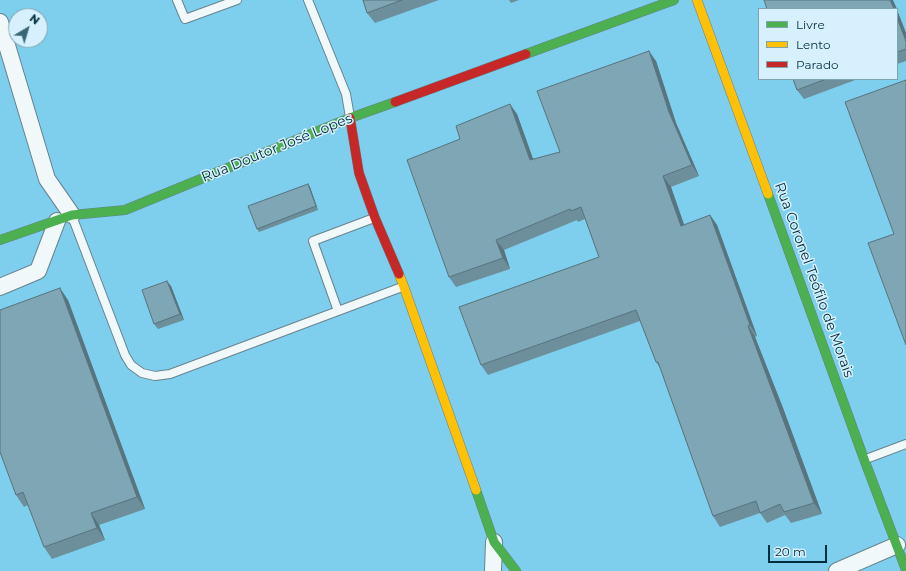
<!DOCTYPE html>
<html>
<head>
<meta charset="utf-8">
<style>
  body { margin:0 }
  #map { position:relative; width:906px; height:571px; overflow:hidden; background:#a4cede; font-family:Montserrat,sans-serif }
  canvas { display:block }
  .legend { position:absolute; left:758px; top:8px; width:140px; height:72px; box-sizing:border-box; background:#d6f1fd; border:1px solid #80a3b0; margin:0; padding:5px 7px; list-style:none; font-size:12px; color:#002d3c }
  .legend li { display:flex; align-items:center; gap:8px; height:20px }
  .legend b { width:20px; border:1px solid #80a3b0 }
  .north { position:absolute; left:8px; top:8px; width:40px; height:40px; box-sizing:border-box; background:#d6f1fd; border:1px solid #80a3b0; border-radius:50%; rotate:38deg; font-size:11px; font-weight:700; line-height:16px; text-align:center; color:#002d3c }
  .north::after { content:''; display:block; margin:auto; width:14px; height:18px; background:#396575; clip-path:polygon(50% 0,100% 100%,50% 72%,0 100%) }
  .scale { position:absolute; left:768px; top:545px; width:59px; height:18px; box-sizing:border-box; border:2px solid #002d3c; border-top:0; padding-left:5px; font-size:12px; line-height:14px; white-space:nowrap; color:#002d3c; -webkit-text-stroke:3px #d6f1fd; paint-order:stroke }
</style>
</head>
<body>
<div id="map">
<canvas width="906" height="571"></canvas>
<ul class="legend">
<li><b style="height:5px;background:#4caf50"></b>Livre</li>
<li><b style="height:5px;background:#ffc107"></b>Lento</li>
<li><b style="height:5px;background:#c62828"></b>Parado</li>
</ul>
<div class="north">N</div>
<div class="scale">20 m</div>
</div>
<script>
const c = document.querySelector('canvas').getContext('2d');
c.lineJoin = 'round';
function fillPath(path, color) { c.fillStyle = color; c.fill(path, 'evenodd'); }
const poly = rows => new Path2D(rows.map(r => 'M' + r).join(''));
function stroke(path, color, width, dash) { c.strokeStyle = color; c.lineWidth = width; c.lineCap = dash ? 'butt' : 'round'; c.setLineDash(dash || []); c.stroke(path); }
function write(font, color, halo, rows, align = 'center') {
  c.font = font + ' Montserrat,sans-serif'; c.lineWidth = 3; c.setLineDash([]); c.textBaseline = 'middle'; c.strokeStyle = halo; c.fillStyle = color; for (const [text, x, y, turn = 0] of rows) {
    c.save(); c.translate(x, y); c.rotate((+turn || 0) * Math.PI / 180); c.textAlign = isNaN(turn) ? turn : align; if (halo) c.strokeText(text, 0, 0); c.fillText(text, 0, 0); c.restore();
  }
}
const built = poly([
  [0,0,906,0,906,571,0,571],
  [759,9,897,9,897,79,759,79],
  [16,16,40,16,40,40,16,40]
]);
const lane = poly([
  [177,0,185,19,237,0],
  [308,0,346,94,350,117],
  [72,216,125,355,131,365,142,373,155,376,170,374,402,287],
  [338,311,313,241,374,218],
  [866,459,906,444]
]);
const street = poly([
  [0,22,47,179,72,215],
  [0,287,38,271,57,221],
  [493,571,494,542],
  [837,571,897,545]
]);
const fast = poly([
  [526,54,674,0],
  [768,194,864,459,906,570],
  [0,240,72,215,125,210,350,118,395,102],
  [476,490,494,542,516,571]
]);
const slow = poly([
  [697,0,768,194],
  [399,274,404,287,476,490]
]);
const jam = poly([
  [395,102,526,54],
  [350,118,359,173,375,218,399,274]
]);
const wall = poly([
  [363,0,439,0,375,23,367,13],
  [509,0,519,0,511,3],
  [897,10,906,33,906,61,897,64],
  [656,61,676,123,699,176,671,187,684,225,710,215,717,225,757,336,755,337,783,408,822,514,791,523,785,515,767,523,760,513,720,527,713,516,660,368,656,362,640,321,488,375,481,365,599,257,585,219,578,222,577,220,504,250,510,269,456,287,449,277,460,139,517,114,533,159,560,152],
  [793,79,858,79,804,99,797,90],
  [308,184,310,187,318,210,259,232,257,229],
  [171,286,184,320,158,329,154,324],
  [68,300,145,509,99,525,105,540,52,559,44,547,28,505,24,507,16,495]
]);
const shadedWall = poly([
  [890,0,893,0,897,9,894,9],
  [897,10,906,33,906,41,897,18],
  [649,51,656,61,676,123,699,176,692,165,669,112],
  [510,104,517,114,537,170,530,160],
  [663,176,671,187,688,236,681,226],
  [308,184,310,187,318,210,316,206],
  [710,215,717,225,757,336,750,325],
  [496,240,504,250,510,269,503,258],
  [167,281,171,286,184,320,180,314],
  [60,288,68,300,145,509,137,497],
  [748,326,755,337,783,408,822,514,814,503],
  [91,513,99,525,105,540,97,528]
]);
const building = poly([
  [363,0,402,0,367,13,363,0],
  [764,0,890,0,894,9,767,9,764,0],
  [897,18,906,41,906,49,897,52,897,18],
  [649,51,669,112,692,165,663,176,681,226,710,215,750,325,748,326,775,398,814,503,784,512,780,504,760,513,756,501,713,516,658,362,656,362,636,310,481,365,459,307,599,257,581,207,571,211,570,209,496,240,503,258,449,277,407,160,460,139,456,126,510,104,530,160,560,152,537,91,649,51],
  [793,79,826,79,797,90,793,79],
  [906,80,906,345,868,243,894,234,845,102,906,80],
  [308,184,316,206,257,229,248,206,308,184],
  [167,281,180,314,154,324,142,290,167,281],
  [60,288,137,497,91,513,97,528,44,547,23,492,16,495,0,452,0,310,60,288]
]);
const streetNames = [
  ["Rua Doutor José Lopes",277,148,-22],
  ["Rua Coronel Teófilo de Morais",814,280,70]
];
fillPath(built, '#7ecfed');
stroke(lane, '#66838e', 10);
stroke(street, '#66838e', 18);
stroke(fast, '#66838e', 10);
stroke(slow, '#66838e', 10);
stroke(jam, '#66838e', 10);
stroke(lane, '#f1f8fa', 8);
stroke(street, '#f1f8fa', 16);
stroke(fast, '#4caf50', 9);
stroke(slow, '#ffc107', 9);
stroke(jam, '#c62828', 9);
fillPath(wall, '#6c8f9b');
fillPath(shadedWall, '#58747e');
fillPath(building, '#7ea6b4');
stroke(building, '#58747e', 1);
write('14px', '#002d3c', '#d6f1fd', streetNames);
</script>
</body>
</html>
